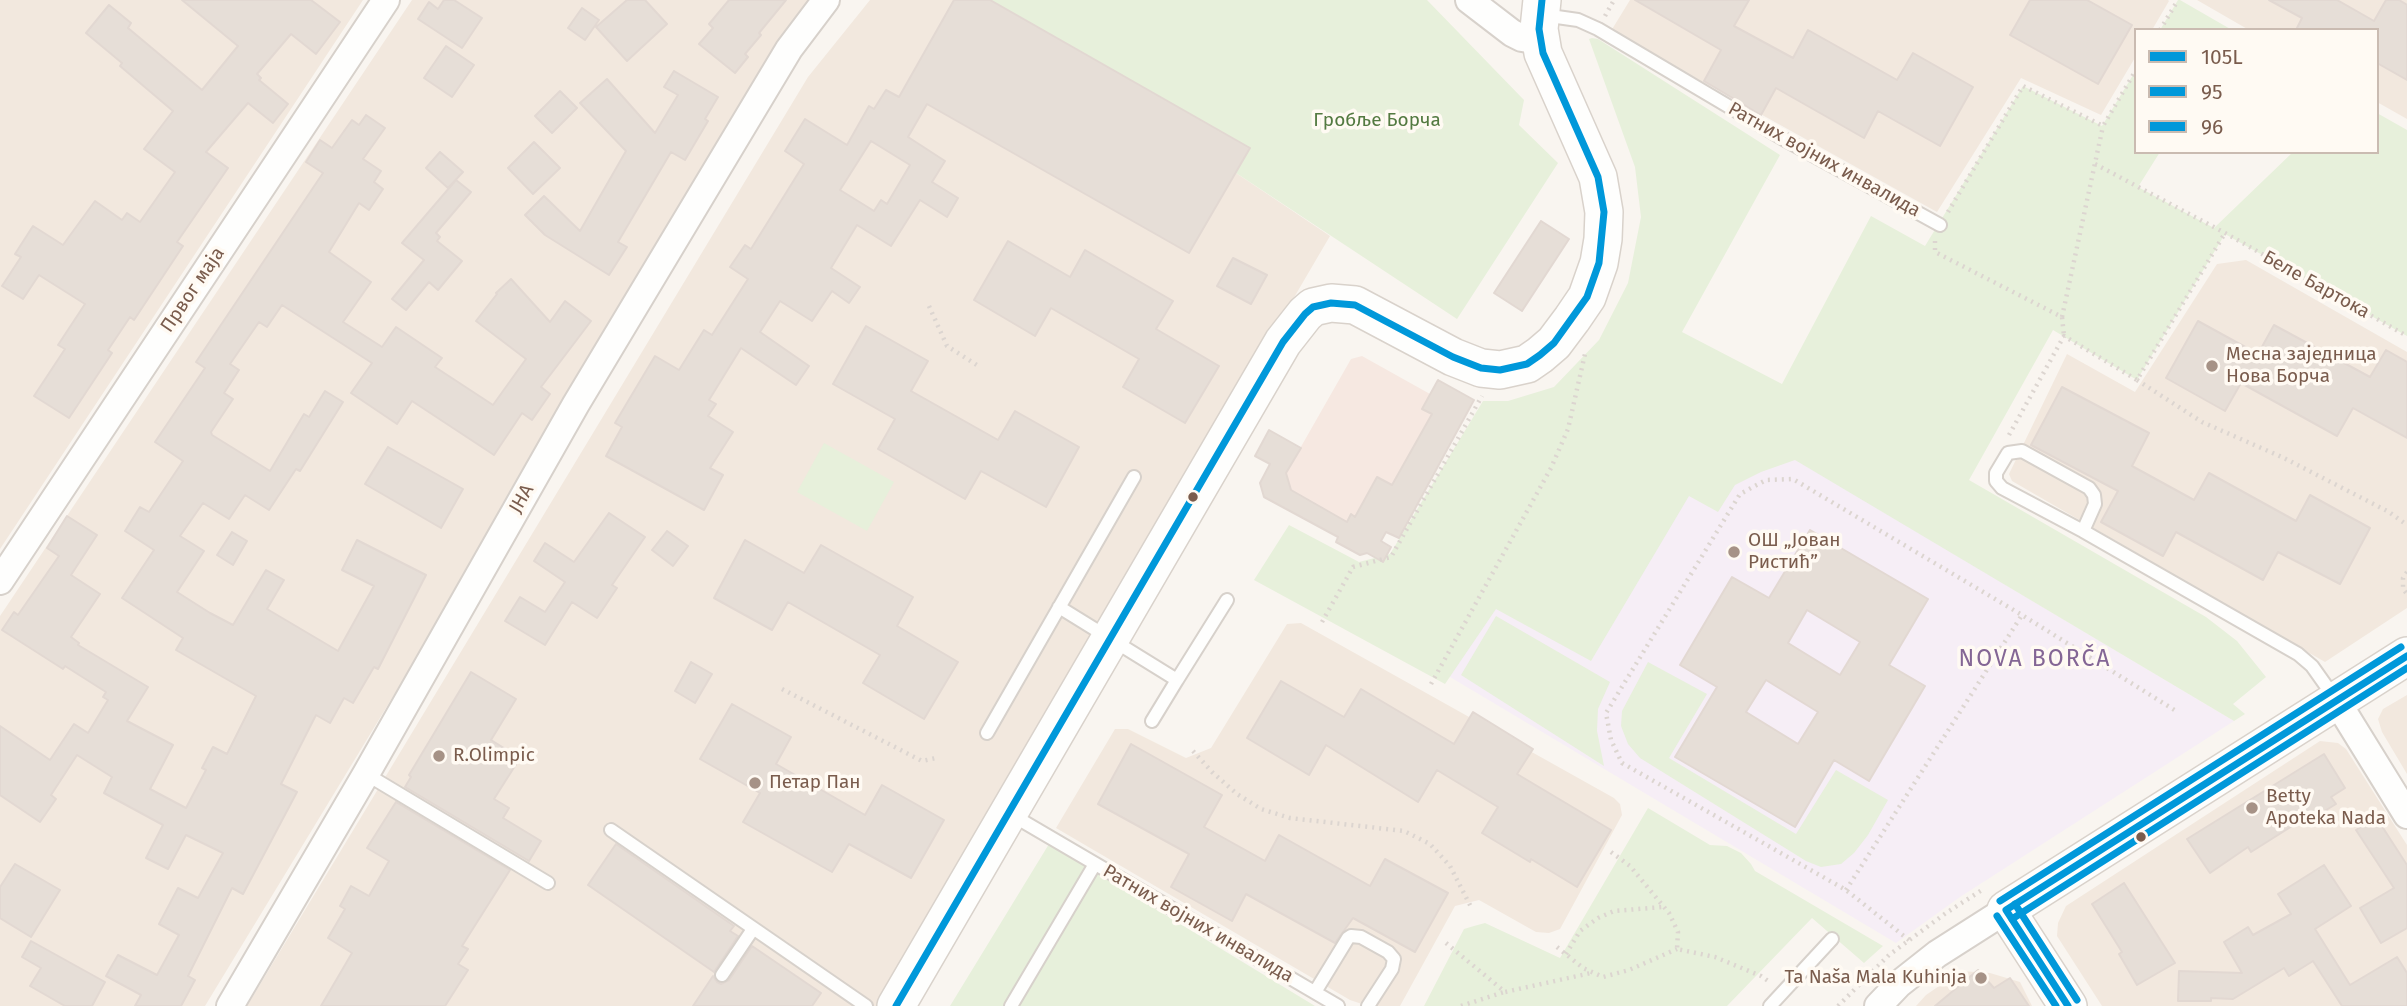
<!DOCTYPE html>
<html>
<head>
<meta charset="utf-8">
<style>
  body { margin:0 }
  #map { position:relative; width:2407px; height:1006px; overflow:hidden; background:#f9f5f0; font-family:"Fira Sans",sans-serif }
  canvas { display:block }
  .legend { position:absolute; left:2134px; top:28px; width:245px; height:126px; box-sizing:border-box; background:#fffaf3; border:2px solid #cabbb1; margin:0; padding:9px 12px; list-style:none; font-size:21px; color:#7a5c4d }
  .legend li { display:flex; align-items:center; gap:14px; height:35px }
  .legend b { width:35px; border:2px solid #cabbb1 }
</style>
</head>
<body>
<div id="map">
<canvas width="2407" height="1006"></canvas>
<ul class="legend">
<li><b style="height:9px;background:#0098da"></b>105L</li>
<li><b style="height:9px;background:#0098da"></b>95</li>
<li><b style="height:9px;background:#0098da"></b>96</li>
</ul>
</div>
<script>
const c = document.querySelector('canvas').getContext('2d');
c.lineJoin = 'round';
function fillPath(path, color) { c.fillStyle = color; c.fill(path, 'evenodd'); }
const poly = rows => new Path2D(rows.map(r => 'M' + r).join(''));
function stroke(path, color, width, dash) { c.strokeStyle = color; c.lineWidth = width; c.lineCap = dash ? 'butt' : 'round'; c.setLineDash(dash || []); c.stroke(path); }
function write(font, color, halo, rows, align = 'center') {
  c.font = font + ' "Fira Sans",sans-serif'; c.lineWidth = 7; c.setLineDash([]); c.textBaseline = 'middle'; c.strokeStyle = halo; c.fillStyle = color; for (const [text, x, y, turn = 0] of rows) {
    c.save(); c.translate(x, y); c.rotate((+turn || 0) * Math.PI / 180); c.textAlign = isNaN(turn) ? turn : align; if (halo) c.strokeText(text, 0, 0); c.fillText(text, 0, 0); c.restore();
  }
}
const residential = poly([
  [0,0,363,0,0,549],
  [412,0,816,0,205,1006,0,1006,0,616],
  [870,0,990,0,1236,173,1330,236,879,1006,247,1006,808,77],
  [1630,0,2168,0,2169,1,2152,30,2136,30,2136,56,2101,115,2021,78,1937,212,1611,31],
  [2197,0,2407,0,2407,119,2377,102,2377,30,2249,30],
  [2246,260,2407,352,2407,608,2325,662,2012,481,2009,474,2067,354,2135,392,2217,264],
  [1301,623,1614,798,1620,804,1622,815,1560,929,1549,933,1536,932,1479,900,1455,906,1400,1006,1368,1006,1350,1000,1056,828,1115,729,1128,729,1186,758,1211,748,1287,624],
  [2407,695,2407,774,2382,732,2378,719,2383,709],
  [2320,741,2338,743,2346,749,2407,845,2407,1006,2102,1006,2057,936,2058,923,2066,906],
  [1961,971,1990,973,2020,982,2032,1006,1916,1006,1926,995]
]);
const commercial = poly([
  [1362,356,1430,394,1432,414,1392,485,1377,477,1355,517,1351,515,1347,522,1291,490,1286,473,1351,359]
]);
const education = poly([
  [1629,360,2234,721,1960,897,1896,943,1445,674]
]);
const green = poly([
  [990,0,1427,0,1524,100,1519,125,1558,163,1457,319,1236,173],
  [2178,0,2180,0,2232,30,2160,30],
  [1592,38,1598,39,1780,155,1682,332,1782,384,1871,216,1925,246,2023,86,2102,126,2136,70,2136,152,2160,152,2138,187,2214,228,2293,152,2377,152,2377,113,2407,130,2407,336,2225,234,2137,380,2053,330,1969,480,2206,617,2237,641,2266,677,2233,704,2245,714,2234,721,1795,460,1761,472,1735,485,1718,512,1689,496,1591,661,1496,609,1445,684,1254,580,1289,525,1359,562,1390,554,1483,401,1508,401,1554,387,1599,340,1628,283,1641,217,1635,167,1589,39],
  [824,443,894,482,867,531,797,492],
  [1496,616,1610,682,1598,709,1597,731,1604,766,1461,675],
  [1648,662,1707,694,1669,758,1796,834,1836,770,1888,800,1868,835,1854,853,1841,864,1821,867,1806,861,1640,758,1628,744,1621,726,1622,711],
  [1648,808,1710,845,1727,846,1741,853,1751,864,1755,871,1883,946,1864,963,1812,918,1727,1006,1424,1006,1464,929,1474,926,1485,923,1560,958],
  [1049,844,1315,1006,950,1006]
]);
const building = poly([
  [182,0,311,0,340,22,316,54,291,34,257,74,261,78,259,80,288,104,273,123,248,103,206,152,228,168,177,242,183,246,134,320,130,317,108,350,112,353,69,418,34,396,65,349,58,345,85,304,39,275,23,299,2,286,21,257,15,254,33,226,63,245,95,201,122,220,127,213,140,222,175,172,144,149,173,111,120,66,122,63,86,33,109,5,131,23,128,28,202,90,238,46,182,0],
  [444,0,454,0,482,18,462,48,418,19,429,2,438,9,444,0],
  [627,0,645,0,667,24,627,61,596,27,627,0],
  [729,0,786,0,759,33,761,35,745,54,748,57,735,73,699,44,713,28,709,24,729,0],
  [954,0,990,0,1250,148,1189,253,927,104,908,137,945,161,932,182,958,198,947,217,920,200,891,246,857,225,831,268,860,287,849,303,832,291,812,321,780,301,760,332,809,366,796,385,741,348,709,400,716,404,708,416,733,432,710,468,723,475,704,510,606,456,622,427,615,423,655,356,679,370,704,330,712,335,748,279,730,267,745,245,751,249,804,164,785,151,805,119,847,145,869,106,874,109,886,90,899,97,954,0],
  [871,141,910,165,887,204,881,200,874,211,840,190,871,141],
  [1635,0,1749,0,1734,26,1793,58,1808,30,1897,80,1913,53,1973,87,1940,146,1878,111,1864,138,1776,88,1761,115,1704,81,1721,50,1635,0],
  [2030,0,2087,0,2132,25,2098,84,2010,35,2030,0],
  [2269,0,2337,0,2374,21,2386,0,2399,0,2407,5,2407,80,2377,63,2377,30,2296,30,2302,18,2269,0],
  [582,8,599,20,585,40,568,28,582,8],
  [446,46,474,65,452,97,424,78,446,46],
  [674,71,718,97,705,119,708,121,685,160,671,152,618,242,627,247,609,275,545,235,525,215,544,196,580,231,626,151,580,103,607,79,655,133,678,95,664,87,674,71],
  [560,91,577,108,552,133,535,116,560,91],
  [366,115,385,128,363,159,381,171,374,182,383,189,369,210,359,203,329,252,371,282,343,322,382,347,396,327,442,358,435,367,493,405,526,359,476,321,497,294,496,293,511,279,550,322,565,301,591,321,541,387,550,394,532,420,522,413,494,455,412,401,397,424,351,393,372,363,282,305,267,327,259,322,230,364,239,370,224,393,233,399,211,432,212,435,270,471,304,414,309,417,325,391,343,402,300,471,296,469,269,510,245,495,229,519,203,503,180,536,204,551,177,592,210,613,233,625,266,570,284,580,267,609,338,651,374,586,342,570,357,540,426,575,378,669,374,667,353,703,344,698,330,723,316,715,281,784,297,792,243,894,232,888,188,976,195,980,181,1006,135,1006,141,995,106,976,118,955,157,975,179,935,159,924,178,888,198,898,223,853,186,835,168,869,146,858,163,825,104,793,112,777,77,755,51,795,56,799,40,822,0,795,0,726,50,760,74,724,88,733,108,700,103,697,106,692,65,666,63,669,2,630,14,612,18,615,59,556,47,548,67,516,97,535,71,575,100,594,71,637,79,643,78,645,148,687,127,721,173,745,150,789,186,808,206,770,202,768,213,747,227,754,256,696,176,650,183,638,122,598,154,550,125,531,140,507,149,512,183,461,155,442,205,368,196,362,323,173,306,162,320,140,332,148,352,120,359,125,366,115],
  [534,142,560,168,533,194,508,168,534,142],
  [440,152,463,172,448,188,426,168,440,152],
  [456,180,471,192,436,233,440,237,437,241,462,261,438,290,429,282,406,310,392,299,424,260,402,243,456,180],
  [1541,221,1569,239,1522,311,1494,293,1541,221],
  [1008,241,1070,277,1085,250,1173,301,1156,329,1219,366,1185,423,1123,387,1139,359,1051,308,1035,336,974,300,1008,241],
  [1233,258,1267,275,1251,304,1217,286,1233,258],
  [2198,321,2258,354,2274,325,2370,377,2386,350,2407,362,2407,438,2353,408,2337,436,2241,383,2225,411,2166,378,2198,321],
  [866,326,928,361,911,391,998,440,1015,411,1079,447,1046,507,981,471,965,499,878,449,895,419,833,384,866,326],
  [1438,380,1474,400,1399,538,1386,532,1381,541,1391,547,1383,562,1367,553,1360,555,1336,542,1338,537,1264,497,1260,483,1270,464,1255,456,1269,430,1301,448,1286,473,1291,490,1347,522,1351,514,1355,517,1377,477,1392,485,1432,414,1422,409,1438,380],
  [2062,387,2149,433,2132,466,2194,500,2209,473,2296,521,2310,495,2370,528,2340,584,2278,552,2263,580,2176,532,2163,556,2101,522,2118,491,2031,445,2062,387],
  [388,447,463,489,441,528,365,484,388,447],
  [609,513,645,537,612,585,617,588,597,618,572,602,545,645,505,621,520,597,545,612,565,582,534,561,545,543,574,562,609,513],
  [1810,530,1928,599,1889,665,1925,686,1869,781,1834,760,1795,827,1675,757,1717,687,1680,665,1732,577,1769,598,1810,530],
  [1807,610,1860,642,1840,675,1788,643,1807,610],
  [1766,680,1818,712,1798,744,1746,712,1766,680],
  [667,531,688,546,673,566,652,550,667,531],
  [232,532,247,541,233,565,217,555,232,532],
  [745,540,804,573,821,545,913,597,897,626,958,662,924,719,863,683,880,655,788,602,772,630,714,598,745,540],
  [691,662,712,674,695,703,675,691,691,662],
  [471,672,516,699,491,740,520,758,494,799,509,808,503,818,541,841,529,861,405,787,411,777,409,775,471,672],
  [1281,681,1344,717,1361,689,1454,744,1473,712,1533,749,1517,774,1611,830,1577,887,1531,859,1530,862,1482,833,1498,807,1437,770,1418,802,1326,745,1309,775,1247,738,1281,681],
  [732,704,791,737,776,764,865,815,882,785,944,820,911,878,849,844,832,872,743,822,760,793,700,759,732,704],
  [1131,744,1222,795,1204,827,1265,861,1279,835,1370,886,1385,859,1448,893,1415,952,1353,918,1335,943,1246,894,1232,921,1171,887,1189,854,1098,804,1131,744],
  [2324,754,2345,788,2331,797,2336,804,2318,815,2316,811,2251,852,2248,847,2210,873,2187,839,2324,754],
  [396,802,510,870,462,946,468,949,458,964,468,970,445,1006,321,1006,352,953,328,938,345,909,340,906,351,886,369,896,389,861,367,848,396,802],
  [2376,817,2407,865,2407,928,2381,943,2360,908,2394,888,2356,830,2376,817],
  [616,844,734,926,730,931,738,936,714,972,588,885,616,844],
  [15,864,60,890,31,937,0,918,0,887,15,864],
  [2324,865,2351,906,2315,929,2350,985,2397,957,2407,973,2407,1006,2342,1006,2313,961,2289,976,2284,968,2233,999,2211,998,2211,1001,2178,1001,2179,971,2242,973,2224,942,2248,927,2253,935,2291,914,2278,894,2324,865],
  [2124,883,2175,963,2137,985,2119,954,2122,952,2092,904,2124,883],
  [31,941,105,982,92,1006,65,1006,30,986,41,968,22,957,31,941],
  [752,946,821,993,812,1006,693,1006,713,976,717,982,721,984,729,980,752,946],
  [1978,970,1994,988,2010,978,2029,1006,1935,1006,1978,970]
]);
const path = poly([
  [1605,16,1614,0],
  [2160,30,2178,0],
  [2095,164,2225,233,2407,336],
  [1948,212,2023,86,2103,126,2136,70],
  [1935,241,1935,252,2062,317,2064,336],
  [929,306,947,346,980,367],
  [2062,317,2103,126],
  [2137,380,2202,422,2284,458,2389,512,2407,525],
  [2009,435,2064,336,2137,380,2225,233],
  [2407,572,2403,578,2403,589,2407,594],
  [1322,622,1353,567,1391,557,1482,396],
  [1431,684,1551,468,1568,429,1585,354],
  [782,689,922,761,936,758],
  [1193,751,1212,772,1237,794,1261,809,1290,818,1404,831,1430,844,1450,866,1472,909],
  [1611,852,1630,866,1669,913,1678,932,1677,949,1715,957,1761,976,1771,983],
  [1846,890,2022,615],
  [1909,940,1846,890,1622,763,1611,740,1606,713,1740,494,1766,480,1793,479,2022,615,2176,711],
  [1446,943,1505,992,1591,973],
  [1557,947,1583,968,1603,977,1629,970,1677,949],
  [1566,954,1580,931,1598,918,1614,911,1662,907],
  [1461,1006,1504,992],
  [1838,1006,1889,955,1946,913,1982,890]
]);
const lane = poly([
  [1543,15,1578,20,1598,29,1787,141,1940,225],
  [2083,531,2095,504,2094,495,2089,488,2022,451,2008,453,1996,473,1996,481,2002,488,2083,531,2298,654,2312,666,2334,697],
  [1059,607,1177,680,1152,721],
  [1177,680,1227,600],
  [987,733,1134,477],
  [366,774,548,883],
  [1012,815,1338,1006],
  [611,830,866,1006],
  [722,975,753,929],
  [1315,992,1348,938,1351,936,1361,937,1388,952,1394,959,1392,969,1368,1006],
  [1011,1006,1095,864],
  [1770,1006,1832,939]
]);
const street = poly([
  [1469,0,1512,33,1522,38,1540,41],
  [0,581,386,0],
  [2336,700,2407,815],
  [230,1006,366,774,576,404,789,49,826,0],
  [1878,1006,1899,984,1937,954,2006,910]
]);
const secondary = poly([
  [896,1006,1283,342,1305,314,1313,307,1331,303,1355,305,1453,357,1481,368,1500,370,1527,364,1540,355,1554,343,1572,319,1587,297,1599,263,1603,239,1604,212,1598,177,1543,53,1539,29,1542,0],
  [2068,1006,2006,910,2407,656]
]);
const bus1 = poly([
  [2006,910,2407,656],
  [2006,910,2068,1006],
  [896,1006,1283,342,1305,314,1313,307,1331,303,1355,305,1453,357,1481,368,1500,370,1527,364,1540,355,1554,343,1587,297,1599,263,1604,212,1598,177,1543,53,1539,29,1542,0]
]);
const bus2 = poly([
  [1997,916,2056,1006],
  [2012,919,2407,668]
]);
const bus3 = poly([
  [2000,901,2401,647],
  [2015,904,2077,1000]
]);
const markers = [
  [2212,366,7,"#a69286"],
  [1193,497,6,"#7a5c4d"],
  [1734,552,7,"#a69286"],
  [439,756,7,"#a69286"],
  [755,783,7,"#a69286"],
  [2252,808,7,"#a69286"],
  [2141,837,6,"#7a5c4d"],
  [1981,978,7,"#a69286"]
];
const parkNames = [
  ["Гробље Борча",1377,121]
];
const streetNames = [
  ["Ратних војних инвалида",1824,160,29],
  ["Беле Бартока",2316,285,29],
  ["Првог маја",193,290,-56],
  ["ЈНА",522,499,-60],
  ["Ратних војних инвалида",1198,924,30]
];
const poiNames = [
  ["Месна заједница",2226,355],
  ["Нова Борча",2226,377],
  ["ОШ „Јован",1748,541],
  ["Ристић”",1748,563],
  ["R.Olimpic",453,756],
  ["Петар Пан",769,783],
  ["Betty",2266,797],
  ["Apoteka Nada",2266,819],
  ["Ta Naša Mala Kuhinja",1967,978,"right"]
];
const quarterNames = [
  ["NOVA BORČA",2035,660]
];
fillPath(residential, '#f2e8de');
fillPath(commercial, '#f6e8e1');
fillPath(education, '#f6eef6');
fillPath(green, '#e7f0db');
fillPath(building, '#e6ded7');
stroke(building, '#e2d8d2', 2);
stroke(lane, '#d7d1cb', 16);
stroke(street, '#d7d1cb', 30);
stroke(secondary, '#d9d2cb', 40);
stroke(path, '#dcd5d0', 4.5, [2, 5]);
stroke(lane, '#fefefd', 12);
stroke(street, '#fefefd', 26);
stroke(secondary, '#fefefd', 37);
stroke(bus1, '#0098da', 7);
stroke(bus2, '#0098da', 7);
stroke(bus3, '#0098da', 7);
for (const [x, y, r, color] of markers) { const dot = new Path2D(); dot.arc(x, y, r, 0, 2 * Math.PI); c.fillStyle = color; c.fill(dot); stroke(dot, '#fffaf3', 2.5); }
write('19px', '#537a41', '#fffaf3', parkNames);
write('19px', '#7a5c4d', '#fffaf3', streetNames);
write('19px', '#7a5c4d', '#fffaf3', poiNames, 'left');
c.letterSpacing = '2px';
write('23px', '#846695', '#fffaf3', quarterNames);
c.letterSpacing = '0px';
</script>
</body>
</html>
